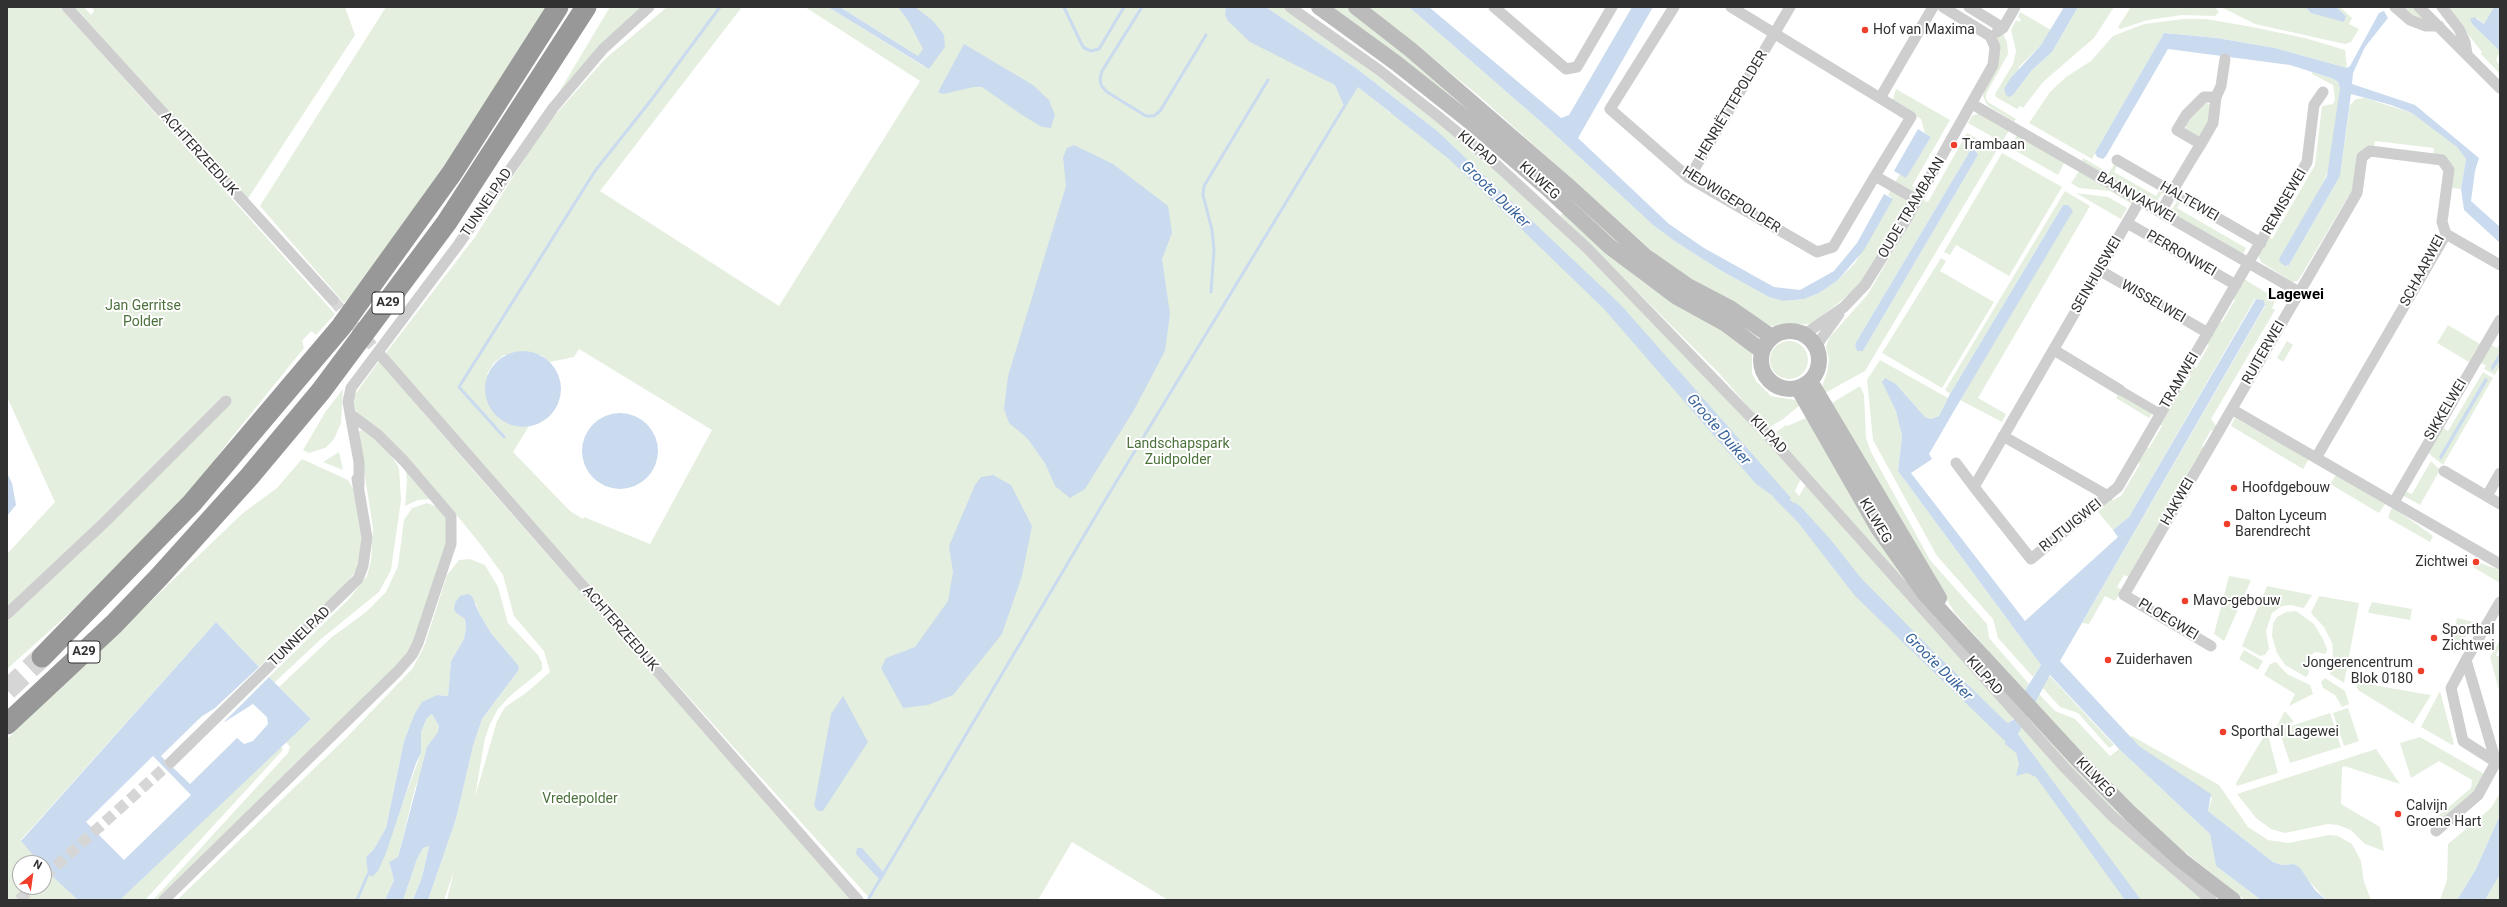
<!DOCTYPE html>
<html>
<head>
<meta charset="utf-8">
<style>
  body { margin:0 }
  #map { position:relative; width:2507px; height:907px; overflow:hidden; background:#fff; font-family:Roboto,sans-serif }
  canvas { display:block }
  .frame { position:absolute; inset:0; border:8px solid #313131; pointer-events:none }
  .north { position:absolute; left:12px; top:855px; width:40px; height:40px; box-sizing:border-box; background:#fff; border:1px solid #adadad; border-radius:50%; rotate:29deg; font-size:11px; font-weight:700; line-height:16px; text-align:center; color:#313131 }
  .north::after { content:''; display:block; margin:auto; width:14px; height:18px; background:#f03e2b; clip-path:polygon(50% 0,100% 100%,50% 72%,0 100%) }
</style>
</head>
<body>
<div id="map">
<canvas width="2507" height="907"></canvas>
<div class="frame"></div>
<div class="north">N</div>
</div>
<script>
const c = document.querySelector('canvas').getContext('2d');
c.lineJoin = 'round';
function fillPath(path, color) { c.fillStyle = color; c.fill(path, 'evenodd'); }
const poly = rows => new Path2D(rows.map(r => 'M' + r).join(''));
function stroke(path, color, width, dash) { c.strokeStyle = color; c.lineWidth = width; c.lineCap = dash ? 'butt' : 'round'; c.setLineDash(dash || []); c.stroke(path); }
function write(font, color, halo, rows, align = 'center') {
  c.font = font + ' Roboto,sans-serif'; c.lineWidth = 4; c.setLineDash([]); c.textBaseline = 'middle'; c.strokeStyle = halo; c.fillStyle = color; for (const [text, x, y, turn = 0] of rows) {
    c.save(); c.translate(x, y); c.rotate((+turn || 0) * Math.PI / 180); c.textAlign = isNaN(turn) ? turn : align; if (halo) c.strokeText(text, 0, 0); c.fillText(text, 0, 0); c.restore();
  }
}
const green = poly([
  [7,7,60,7,335,314,316,335,311,331,302,341,304,348,228,442,190,495,102,584,7,669,7,554,55,502,7,397],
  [75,7,84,7,91,15,94,11,92,7,345,7,355,35,247,200],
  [386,7,551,7,372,274,344,303,260,206],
  [610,7,643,7,550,107],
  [667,7,742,7,600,191,779,306,920,81,805,7,828,7,925,67,915,54,840,7,1236,7,1356,90,1358,86,1390,113,1436,130,1356,68,1266,7,1284,7,1422,109,1488,162,1534,204,1654,320,1801,478,1795,491,1799,496,1805,486,1808,486,2014,718,2008,723,2001,717,2034,755,2018,734,2022,726,2205,900,1168,900,1072,842,1038,900,871,900,480,465,385,354,475,237,546,125,605,59],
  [579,349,712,430,650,544,584,517,583,519,570,511,513,452,529,426,487,374,494,363,504,355,541,355,550,362,574,357],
  [1330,7,1348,7,1385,34,1534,161,1745,324,1742,328,1658,277],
  [1369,7,1409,7,1548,128,1653,225,1676,242,1720,270,1769,297,1783,301,1804,299,1819,293,1838,280,1855,263,1892,198,1888,195,1900,174,1906,177,1931,137,1925,133,1921,119,1892,102,1896,89,1950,120,1912,186,1918,189,1862,284,1812,324,1771,326,1671,268,1479,96],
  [2078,7,2114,7,2094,38,2043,82,2023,108,2020,106,2017,109,1996,97,1995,94,2013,64,2016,51,2011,30,2016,20,2019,22,2021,19,2018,17,2020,12,2051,30,2041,45,2019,67,2013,95,2032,70,2052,52],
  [2131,7,2215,7,2219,12,2215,16,2182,15,2148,20,2120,29,2118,27],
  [2221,7,2305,7,2311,13,2346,16,2336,7,2340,7,2352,18,2349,24,2359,29,2351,42,2345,44,2255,24],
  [2402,7,2413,7,2424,17,2421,21],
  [2446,7,2494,7,2484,24,2477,18,2472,24,2500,51,2496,60,2500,66,2500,74,2481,54,2482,52],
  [2183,19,2206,19,2247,26,2305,38,2345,50,2347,68,2275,48,2217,38,2164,33,2092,159,2029,123,2050,92,2066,77,2091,61,2113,36,2144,24],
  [2002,31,2007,43,2008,54,1986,94,1986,99,1988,102,2016,119,2014,122,1987,105,1983,96,1997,36],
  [2312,72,2334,79,2338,82,2340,88,2330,167,2285,266,2289,265,2340,176,2350,105,2356,99,2365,98,2412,113,2437,130,2457,147,2466,159,2461,189,2451,188,2453,169,2433,156,2434,148,2375,141,2374,147,2367,148,2351,199,2348,197,2298,281,2292,282,2261,262,2258,255,2268,237,2272,239,2315,165,2322,106,2333,104,2335,99,2333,85,2312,74],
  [2207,103,2210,105,2211,118,2199,138,2186,131,2186,122,2203,104],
  [1976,114,1982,114,2009,130,2003,141,2000,141,1968,123,1972,116],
  [1967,133,1997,150,1865,371,1825,393,1822,386,1827,373,1829,360,1826,347,1829,338,1868,294,1923,200,1928,202],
  [1970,151,1975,151,1978,155,1863,351,1857,351,1855,344],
  [2018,134,2064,163,2058,175,2009,147],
  [2002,153,2062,187,2009,276,1956,245,1950,255,1944,252],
  [2083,158,2109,173,2115,163,2118,164,2114,172,2156,196,2160,189,2163,192,2155,204,2082,161],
  [2080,170,2133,201,2132,204,2110,191,2079,188,2071,183],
  [2065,191,2090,206,1978,398,2006,414,2002,422,1960,400,2072,211,2068,205,2063,205,1950,394,1945,390],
  [2076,193,2108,197,2127,208,2121,219],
  [2178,200,2181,201,2177,208,2246,248,2243,254,2170,212],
  [1563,213,1639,279,1671,301,1727,332,1752,350,1752,373,1756,381,1771,396,1795,400,1800,405,1782,420,1768,428,1765,426,1718,372,1560,215],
  [1941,258,1946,261,1940,271,1994,302,1942,388,1882,353],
  [2244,279,2272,296,2275,301,2272,308,2275,310,2211,419,2217,427,2214,432,2211,430,2202,446,2205,448,2129,577,2124,575,2117,587,2122,590,2115,601,2105,596,2089,624,2082,623,2265,306,2264,300,2255,299,2129,517,2113,530,2098,512,2105,504,2121,496,2140,464,2138,462,2146,447,2149,448,2162,426,2159,424,2180,389,2182,390,2191,376,2188,374,2193,366,2196,368,2209,345,2206,344,2219,321,2222,322,2235,300,2233,298],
  [2448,325,2480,344,2469,362,2437,343],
  '1770 360a19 19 0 1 1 38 0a19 19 0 1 1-38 0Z',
  [2287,341,2293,345,2283,362,2277,358],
  [2500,343,2500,366,2495,375,2484,369,2486,366,2480,362,2490,344,2497,348],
  [1880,360,1948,398,1939,416,1931,419,1925,417,1896,384,1883,382,1896,411,1902,436,1898,471,2041,665,2033,677,1998,638,1993,619,1937,556,1873,440,1867,380],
  [379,361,473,470,852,900,447,900,454,871,444,900,428,900,456,819,473,746,482,719,518,671,513,659,491,633,479,613,476,603,456,613,465,619,466,627,464,639,451,661,448,696,437,695,414,715,404,741,386,828,374,849,366,857,378,871,421,753,421,732,427,718,432,714,439,726,438,733,415,788,398,857,389,862,394,880,385,900,177,900,347,737,413,668,425,644,447,575,459,560,470,559,485,565,498,587,508,623,538,655,542,663,542,670,510,696,498,709,490,724,485,738,475,797,497,721,505,707,526,693,550,672,544,651,514,616,503,575,481,545,455,513,357,412,353,405,354,396],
  [2483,372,2493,378,2443,465,2427,452,2442,427,2448,431],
  [1860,386,1864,395,1866,438,1871,452,1930,560,1987,624,1989,638,2029,684,2025,692,1955,613,1888,503,1832,403],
  [2123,387,2156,407,2149,418,2116,398],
  [343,389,341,423,334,439,325,448,309,453,303,450,326,411],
  [1806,418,1902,571,2226,900,2219,900,2167,860,2107,804,2054,749,1773,434,1786,425,1787,426],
  [2235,418,2309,459,2303,469,2231,426],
  [362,430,387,449,399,468,401,500,391,570,379,592,321,639,274,683,269,677,349,599,367,576,371,561,373,528,358,432],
  [339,452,343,470,323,462],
  [302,459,348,480,356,494,361,526,361,546,357,568,343,591,259,667,216,622,21,840,40,863,20,863,20,887,44,887,44,867,78,900,7,900,7,739,243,513,277,488],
  [2431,461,2440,470,2420,505,2402,495,2405,491,2412,494],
  [406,469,431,499,418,500,405,506,407,481],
  [2336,475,2385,504,2379,513,2330,484],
  [427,503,438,507,447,520,448,536,410,652,240,821,158,900,153,900,288,753,290,747,286,742,311,719,279,687,332,637,366,612,386,592,398,566,404,520,412,508],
  [2394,508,2433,536,2430,542,2388,518,2391,509],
  [2477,562,2500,570,2500,583,2473,567],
  [2229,576,2251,580,2224,641,2214,634],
  [2267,586,2312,595,2304,608,2291,605,2282,606,2272,613,2266,631,2269,649,2265,655,2260,656,2242,646],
  [2319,596,2359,603,2344,683,2330,674,2333,651,2332,643,2324,627,2311,613],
  [2372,602,2412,609,2410,620,2370,613,2368,612],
  [2296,611,2314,624,2323,639,2327,649,2326,654,2315,652,2308,658,2307,663,2309,673,2306,677,2285,665,2277,653,2272,636,2273,623,2277,617,2286,612],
  [2457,618,2474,622,2457,652,2452,652],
  [2500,640,2500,648,2496,655,2500,657,2500,694,2490,657],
  [2244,650,2263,661,2258,670,2239,659],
  [2276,662,2287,674,2310,685,2313,694,2289,706,2295,694,2264,675,2270,664],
  [2050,676,2114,745,2109,748,2078,713,2060,707,2042,687],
  [2325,678,2345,691,2349,704,2342,707,2335,695,2323,688,2321,682],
  [2356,682,2430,695,2431,695,2413,724,2358,690],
  [2440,691,2454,744,2452,745,2421,727],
  [2039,694,2055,711,2075,719,2110,756,2119,749,2210,834,2216,866,2261,900,2245,900,2157,830,2033,702],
  [2348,708,2359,741,2344,746,2333,713],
  [2285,711,2294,722,2277,728,2277,726],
  [2330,713,2341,747,2290,763,2279,730],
  [2267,731,2278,773,2237,786,2236,783],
  [2132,736,2219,785,2248,827,2268,840,2288,843,2329,835,2338,836,2352,844,2361,861,2364,882,2371,900,2326,900,2294,864,2282,865,2273,862,2208,811,2212,798,2139,746,2130,738],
  [2420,737,2486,775,2476,792,2444,819,2437,817,2471,788,2472,780,2439,761,2411,778,2400,743],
  [281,746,283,750,145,900,120,900],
  [2376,749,2400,784,2344,766,2342,768,2341,804,2380,827,2384,851,2365,844,2351,830,2338,825,2328,824,2285,833,2271,829,2256,818,2237,794],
  [2500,793,2500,815,2476,869,2457,900,2440,900,2447,880,2448,844,2491,808],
  [427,846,429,846,422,877,413,900,403,900,417,859,423,848],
  [2500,874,2500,900,2485,900,2494,884]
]);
const water = poly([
  [828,7,840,7,918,56,923,49,909,22,898,7,915,7,932,20,939,28,944,35,945,47,929,69],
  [1226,7,1266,7,1356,68,1436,130,1621,305,1791,498,1786,505,1756,484,1604,309,1449,159,1358,87,1345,108,1335,85,1250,42,1228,21,1225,15],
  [1409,7,1429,7,1561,118,1569,115,1632,7,1653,7,1578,138,1669,224,1704,248,1774,287,1800,290,1834,271,1857,243,1884,194,1893,199,1864,250,1838,280,1819,293,1804,299,1783,301,1769,297,1720,270,1676,242,1653,225,1548,128],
  [2064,7,2078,7,2052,52,2032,70,2013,95,2009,97,2006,95,2004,89,2010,79,2041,45],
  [2305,7,2336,7,2346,16,2344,22,2311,13],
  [2494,7,2500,7,2500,51,2472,24,2470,19,2474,17,2484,24],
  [2384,11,2388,18,2365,47,2353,73,2352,84,2415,105,2479,158,2475,171,2471,201,2500,227,2500,243,2464,210,2461,189,2466,159,2457,147,2412,113,2391,105,2351,94,2340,176,2289,265,2285,266,2280,262,2279,259,2327,176,2340,88,2338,82,2334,79,2290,65,2168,49,2106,156,2103,159,2097,157,2095,153,2164,33,2217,38,2275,48,2347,68,2350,66,2379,13],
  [964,44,1033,85,1049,100,1055,115,1051,128,1042,127,1022,115,982,87,974,87,943,94,938,92],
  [1918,129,1931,137,1906,178,1894,171],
  [1074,145,1113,164,1168,206,1172,233,1162,259,1170,314,1165,351,1134,410,1085,489,1070,498,1055,486,1045,463,1027,438,1009,423,1004,409,1008,376,1066,186,1063,157,1067,148],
  [1975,150,1978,155,1863,351,1857,351,1855,344,1970,151],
  [2063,205,2068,205,2073,211,1958,404,1929,454,1932,459,1911,473,2025,621,2118,537,2113,530,2129,517,2256,299,2264,300,2265,305,2060,661,2139,746,2211,794,2208,811,2273,862,2282,865,2294,864,2300,868,2315,890,2326,900,2261,900,2216,866,2210,834,2119,749,2050,675,2018,734,2141,900,2125,900,2036,777,2027,773,2016,776,2019,763,2016,753,2005,744,2005,741,1855,596,1797,521,1790,510,1794,502,1801,507,1831,540,1861,578,1934,652,2001,717,2008,723,2014,719,2026,689,2041,665,1898,471,1902,436,1896,411,1882,382,1885,378,1896,384,1925,417,1931,419,1939,416,1950,394],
  '485 389a38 38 0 1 1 76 0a38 38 0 1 1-76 0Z',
  [2500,352,2500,360,2492,371,2491,367],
  [2485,378,2488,380,2441,460,2439,457],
  '582 451a38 38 0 1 1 76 0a38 38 0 1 1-76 0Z',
  [7,473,12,483,16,505,7,516],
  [993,475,1011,485,1032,526,1022,576,1002,634,953,695,928,705,903,708,881,668,886,658,915,647,948,601,953,572,949,546,975,485,981,477],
  [468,594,472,596,479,613,491,633,513,659,519,667,518,671,482,719,473,746,456,819,428,900,413,900,422,877,429,846,428,846,423,848,417,859,403,900,385,900,394,880,389,862,398,857,427,747,438,732,439,726,432,714,427,718,421,732,421,753,416,763,386,853,378,871,372,877,368,874,366,857,374,849,386,828,404,741,414,715,422,702,437,695,448,696,451,661,464,639,466,627,465,619,456,613,454,609,455,603,460,596],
  [216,622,259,667,215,708,201,717,161,756,190,784,237,738,244,744,253,741,268,724,267,717,253,704,223,723,269,677,311,719,120,900,78,900,50,874,44,867,44,863,40,863,21,841],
  [153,756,191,795,124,860,86,822],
  [843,696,868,742,823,811,818,811,814,806,815,801,831,714],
  [2500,815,2500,874,2485,900,2457,900,2476,869],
  [857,848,862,848,884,873,880,880,856,854]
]);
const stream = poly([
  [1064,7,1081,43,1084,48,1091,51,1099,49,1124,7],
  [1142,7,1102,71,1100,79,1101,85,1107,92,1146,116,1154,116,1160,111,1206,35],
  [1211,292,1214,250,1212,230,1203,195,1204,186,1268,80],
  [504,437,459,387,595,171,652,99,720,7],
  [869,898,1107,497,1344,107],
  [357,900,368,874]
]);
const canal = poly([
  [1778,495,1801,518]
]);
const minorTunnel = poly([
  [333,300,383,358],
  [44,877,171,762],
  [19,900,33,887]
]);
const motorwayTunnel = poly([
  [7,690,42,657]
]);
const pedestrian = poly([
  [2120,390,2161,414]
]);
const minor = poly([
  [67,7,333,300],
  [1290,7,1379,70,1439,117,1498,166,1587,248,1766,433,2065,768,2112,816,2211,900],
  [1494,7,1566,69,1577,67,1612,7],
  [1674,7,1610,109,1689,178,1817,252,1833,247,1875,176],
  [1731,7,1911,117,1875,176,1917,200],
  [1969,7,2003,28],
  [2395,7,2410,20,2426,26,2439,26],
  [2419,7,2500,88],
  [2442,7,2459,29,2465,42,2467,54],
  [1997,32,2003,28,2015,7],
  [2216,97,2221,86,2225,59],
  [1880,98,1933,7],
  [1972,104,2299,292],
  [2117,160,2261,243],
  [1689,178,1790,7],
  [2140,200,1974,487,2031,559,2118,487,2307,162,2314,105,2323,92],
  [2161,212,2172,192,2194,155,2201,144,2213,123,2216,97,2204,97,2186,115,2177,130,2201,144],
  [2127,223,2236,285],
  [2446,234,2500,265],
  [2099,270,2208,333],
  [1805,334,1844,307,1865,285,1907,218,1993,65,1995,47,1990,36,1943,7],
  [1816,346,1839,314],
  [2054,350,2120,390],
  [383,358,858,900],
  [2233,410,2500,564],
  [2003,436,2108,496],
  [1956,463,1974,487],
  [2444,471,2500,504],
  [359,485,359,462,348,402,351,388,458,245,553,108,603,49,649,7],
  [2487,496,2500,473],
  [2394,502,2500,320],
  [7,614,106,521,226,401],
  [2211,646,2124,595,2357,193,2362,157,2370,151,2442,160,2449,170,2442,222,2446,234,2316,458],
  [2466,660,2496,762,2463,741,2451,688,2466,660,2500,602],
  [171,762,358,579,363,566,367,538,357,479],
  [2436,831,2478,795,2496,762],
  [164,900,398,671,412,655,418,643,451,544,451,516,404,461,378,435,350,414]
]);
const secondary = poly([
  [1319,7,1396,63,1473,124,1547,188,1609,246,1677,297,1726,324,1762,351],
  [1356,7,1411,50,1566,184,1645,256,1688,286,1730,308,1772,337],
  '1761 360a29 29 0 1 1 58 0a29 29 0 1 1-58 0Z',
  [1810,381,1939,598],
  [1798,388,1878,528,1925,594,2080,762,2130,813,2181,860,2233,900]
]);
const motorway = poly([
  [42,657,192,503,341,327,452,173,558,7],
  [7,724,114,624,159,577,249,477,321,391,447,222,586,7]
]);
const markers = [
  [1865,30,4,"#f03e2b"],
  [1954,145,4,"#f03e2b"],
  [2234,488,4,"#f03e2b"],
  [2227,524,4,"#f03e2b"],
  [2476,562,4,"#f03e2b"],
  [2185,601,4,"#f03e2b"],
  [2434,638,4,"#f03e2b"],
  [2108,660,4,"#f03e2b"],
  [2421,671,4,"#f03e2b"],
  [2223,732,4,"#f03e2b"],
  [2398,814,4,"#f03e2b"]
];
const shields = [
  [388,303,32],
  [84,652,32]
];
const shieldNames = [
  ["A29",388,303],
  ["A29",84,652]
];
const poiNames = [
  ["Hof van Maxima",1873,30],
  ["Trambaan",1962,145],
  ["Hoofdgebouw",2242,488],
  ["Dalton Lyceum",2235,516],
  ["Barendrecht",2235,532],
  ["Zichtwei",2468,562,"right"],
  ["Mavo-gebouw",2193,601],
  ["Sporthal",2442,630],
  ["Zichtwei",2442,646],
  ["Zuiderhaven",2116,660],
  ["Jongerencentrum",2413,663,"right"],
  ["Blok 0180",2413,679,"right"],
  ["Sporthal Lagewei",2231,732],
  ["Calvijn",2406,806],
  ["Groene Hart",2406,822]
];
const streetNames = [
  ["HENRIËTTEPOLDER",1732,106,-59],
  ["KILPAD",1477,149,40],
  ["ACHTERZEEDIJK",199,154,48],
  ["KILWEG",1539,181,42],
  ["BAANVAKWEI",2136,198,30],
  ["HEDWIGEPOLDER",1731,200,32],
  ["HALTEWEI",2189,202,30],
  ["REMISEWEI",2285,202,-60],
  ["TUNNELPAD",487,203,-56],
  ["OUDE TRAMBAAN",1912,208,-59],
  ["PERRONWEI",2181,254,30],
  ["SCHAARWEI",2423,271,-62],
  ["SEINHUISWEI",2097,275,-60],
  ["WISSELWEI",2153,302,30],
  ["RUITERWEI",2264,353,-60],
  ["TRAMWEI",2180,381,-60],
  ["SIKKELWEI",2446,410,-59],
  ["KILPAD",1768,435,47],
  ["HAKWEI",2178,502,-60],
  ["KILWEG",1875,521,59],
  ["RIJTUIGWEI",2071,526,-39],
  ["PLOEGWEI",2168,620,31],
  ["ACHTERZEEDIJK",620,629,49],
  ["TUNNELPAD",300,637,-44],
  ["KILPAD",1984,676,48],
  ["KILWEG",2095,778,46]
];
const parkNames = [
  ["Jan Gerritse",143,306],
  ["Polder",143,322],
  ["Landschapspark",1178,444],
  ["Zuidpolder",1178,460],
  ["Vredepolder",580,799]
];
const waterNames = [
  ["Groote Duiker",1495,195,44],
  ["Groote Duiker",1718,430,49],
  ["Groote Duiker",1938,667,45]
];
const neighbourhoodNames = [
  ["Lagewei",2296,295]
];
fillPath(green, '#e5efdf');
fillPath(water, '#cadbef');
stroke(stream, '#cadbef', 3);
stroke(canal, '#cadbef', 10);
stroke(minorTunnel, '#d6d6d6', 11, [11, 5.5]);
stroke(motorwayTunnel, '#d6d6d6', 21, [21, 10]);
stroke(pedestrian, '#cecece', 9);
stroke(minor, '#cecece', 11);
stroke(secondary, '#bbb', 16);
stroke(motorway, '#989898', 21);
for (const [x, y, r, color] of markers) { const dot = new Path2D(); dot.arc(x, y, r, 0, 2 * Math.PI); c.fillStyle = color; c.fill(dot); stroke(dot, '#fff', 1.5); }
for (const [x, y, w] of shields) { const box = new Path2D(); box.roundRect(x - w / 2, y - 11, w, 22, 3); c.fillStyle = '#fff'; c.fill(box); stroke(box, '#313131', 1); }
write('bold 13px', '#313131', null, shieldNames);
write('14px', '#313131', '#fff', poiNames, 'left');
write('14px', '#313131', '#fff', streetNames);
write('14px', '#4b713b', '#fff', parkNames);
write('italic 15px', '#39649a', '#fff', waterNames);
write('bold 15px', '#000', '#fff', neighbourhoodNames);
</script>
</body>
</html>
